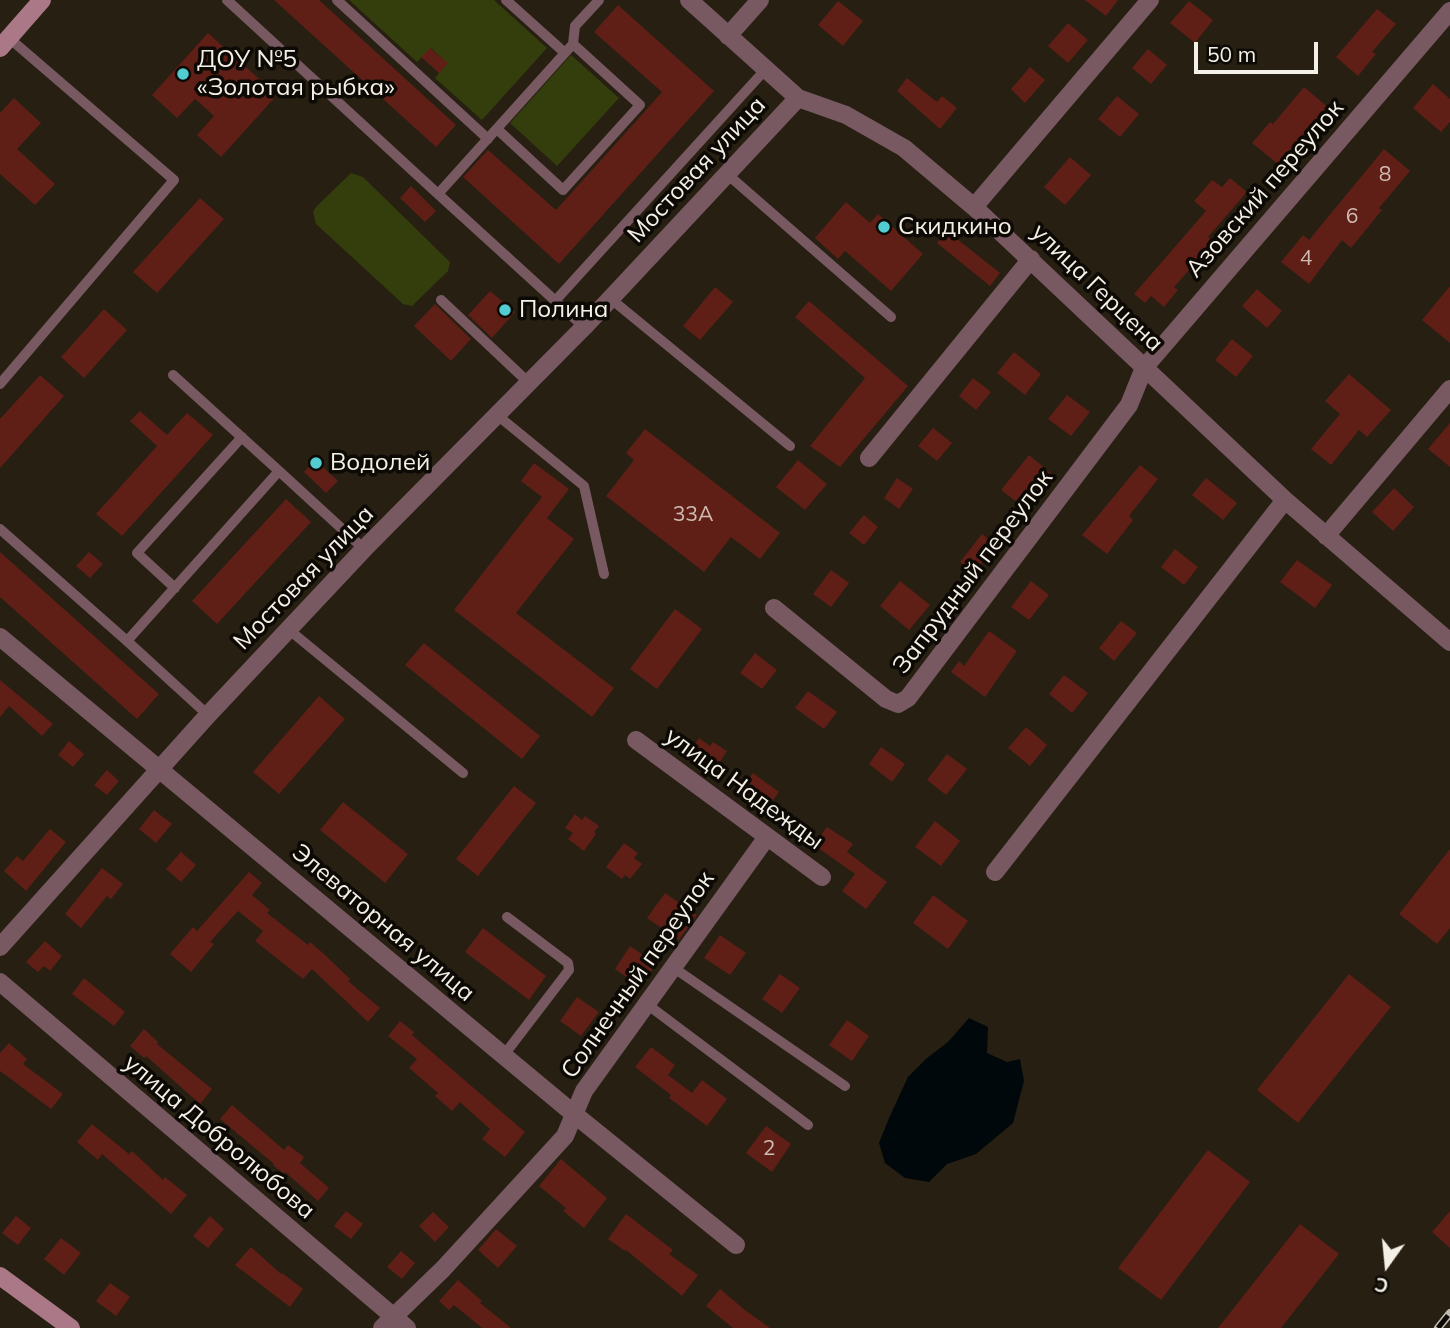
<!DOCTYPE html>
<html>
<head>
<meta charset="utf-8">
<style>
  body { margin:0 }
  #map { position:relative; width:1450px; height:1328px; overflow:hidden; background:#261f12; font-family:Mulish,sans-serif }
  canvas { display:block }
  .north { position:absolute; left:1352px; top:1230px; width:70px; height:70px; -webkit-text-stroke:5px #0d0a05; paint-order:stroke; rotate:195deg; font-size:19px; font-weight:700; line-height:28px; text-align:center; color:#f4f0e7 }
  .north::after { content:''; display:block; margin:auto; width:24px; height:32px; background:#f4f0e7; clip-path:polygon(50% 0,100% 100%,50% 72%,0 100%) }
  .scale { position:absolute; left:1194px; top:42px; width:124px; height:32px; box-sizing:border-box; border:4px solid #f4f0e7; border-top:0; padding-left:9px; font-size:21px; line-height:24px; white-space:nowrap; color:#f4f0e7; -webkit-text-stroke:5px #0d0a05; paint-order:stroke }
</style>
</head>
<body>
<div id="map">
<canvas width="1450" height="1328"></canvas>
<div class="north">С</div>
<div class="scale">50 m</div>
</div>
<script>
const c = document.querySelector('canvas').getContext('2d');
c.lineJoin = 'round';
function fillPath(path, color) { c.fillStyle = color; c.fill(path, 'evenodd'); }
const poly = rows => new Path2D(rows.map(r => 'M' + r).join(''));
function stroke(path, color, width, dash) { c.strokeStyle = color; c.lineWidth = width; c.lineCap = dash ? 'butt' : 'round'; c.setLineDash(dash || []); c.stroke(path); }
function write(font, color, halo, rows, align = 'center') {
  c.font = font + ' Mulish,sans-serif'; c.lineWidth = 7; c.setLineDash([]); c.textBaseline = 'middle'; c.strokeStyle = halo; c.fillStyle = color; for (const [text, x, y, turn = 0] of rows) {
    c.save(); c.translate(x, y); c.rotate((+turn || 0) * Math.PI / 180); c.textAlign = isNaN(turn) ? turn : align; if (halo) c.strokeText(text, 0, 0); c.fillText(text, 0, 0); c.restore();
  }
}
const green = poly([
  [349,0,494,0,547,48,482,120,435,78,447,63,431,48,417,62],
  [571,55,619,98,557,166,510,123],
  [351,173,363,177,450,262,448,271,412,306,403,304,316,224,313,212,316,207]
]);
const water = poly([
  [969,1018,988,1027,987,1053,1007,1062,1020,1059,1024,1081,1013,1123,976,1154,947,1164,929,1182,905,1178,885,1163,879,1143,889,1118,908,1077,927,1058,948,1042]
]);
const building = poly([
  [274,0,319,0,456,125,436,147],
  [1085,0,1118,0,1106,16],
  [838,1,863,21,843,46,818,25],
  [1189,1,1213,20,1195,43,1170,23],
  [618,5,714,91,559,264,463,177,488,150,556,210,646,110,662,92,594,32],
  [1377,9,1396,24,1372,52,1376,54,1358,76,1336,57],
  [1068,23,1088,40,1068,63,1048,46],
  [208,33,277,95,221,157,197,135,214,116,195,99,177,118,152,95],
  [430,48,448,63,439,73,421,57],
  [1148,49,1167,65,1151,84,1132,68],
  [1030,67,1045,80,1025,103,1011,89],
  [907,78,937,102,942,96,957,108,940,129,897,91],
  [1433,84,1450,99,1450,122,1441,132,1413,108],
  [1304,87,1329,108,1307,134,1305,132,1278,164,1252,143,1270,122,1273,124],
  [1117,96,1139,114,1120,137,1098,119],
  [14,98,41,123,17,149,55,184,35,205,0,174,0,113],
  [1384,149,1410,171,1379,208,1382,210,1351,248,1342,240,1309,284,1281,262,1303,235,1309,240],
  [1070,157,1091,175,1065,205,1044,187],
  [1230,178,1247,192,1208,237,1214,242,1174,287,1178,290,1164,307,1151,296,1145,303,1134,294,1206,211,1194,201,1212,180,1222,187],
  [411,186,436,211,425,222,400,198],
  [200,198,224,219,157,293,133,272],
  [846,202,870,223,878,214,923,254,891,291,845,251,838,259,815,238],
  [947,231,1000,273,990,286,937,243],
  [1450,286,1450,343,1422,320],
  [715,287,733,302,700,340,683,326],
  [1257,289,1282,311,1267,328,1242,306],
  [490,291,515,312,492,338,468,315],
  [809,301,908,386,840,467,810,446,865,378,795,317],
  [435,304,471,339,451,361,414,326],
  [104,309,127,330,84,378,61,357],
  [1232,339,1253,356,1236,377,1215,360],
  [1014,352,1041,374,1025,395,997,373],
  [1349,374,1391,410,1367,437,1359,430,1331,465,1311,449,1340,414,1325,401],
  [40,375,64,396,0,468,0,419],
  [973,378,991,392,976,410,959,396],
  [1067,395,1090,412,1071,436,1048,419],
  [140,411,167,435,187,413,213,435,122,536,96,514,157,446,130,421],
  [1450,423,1450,467,1428,449],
  [933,428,952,443,937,461,918,446],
  [645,429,780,533,760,559,731,537,704,572,606,496,634,460,626,453],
  [1029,455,1052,474,1025,508,1001,490],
  [315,460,338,481,326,493,304,472],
  [798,460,827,484,805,510,776,487],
  [534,463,569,489,547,518,574,539,516,613,614,688,592,717,454,610,542,497,521,481],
  [1140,465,1158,479,1129,516,1133,520,1107,554,1082,535],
  [897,478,913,489,899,509,884,498],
  [1206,478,1237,503,1223,520,1192,495],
  [1394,488,1414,507,1393,531,1372,512],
  [286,499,311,522,217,624,192,601],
  [864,515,878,527,864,545,849,533],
  [982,534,996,545,974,573,960,562],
  [1175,549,1198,567,1184,585,1161,567],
  [0,552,159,694,137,719,0,597],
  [89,552,103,564,90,578,76,566],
  [1297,560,1332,585,1315,608,1280,582],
  [831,570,849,583,831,607,813,594],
  [900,581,930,605,909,630,880,606],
  [1031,581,1049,595,1029,620,1011,607],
  [675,609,702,629,657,689,630,669],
  [1121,621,1137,633,1114,661,1099,648],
  [989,631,1017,651,985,697,951,672,959,661,964,666],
  [424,643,540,736,522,759,405,665],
  [755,653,777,670,762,689,740,673],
  [1064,675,1088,693,1072,713,1049,694],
  [0,680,53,724,42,736,9,706,0,717],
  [808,691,837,712,824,729,795,708],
  [319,696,345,719,279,794,253,772],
  [1026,727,1047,745,1030,766,1008,748],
  [699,738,710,746,713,742,727,751,711,776,693,763,696,759,688,754],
  [69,741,84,754,73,767,58,755],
  [881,747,905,764,892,782,869,764],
  [947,754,967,769,946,795,927,780],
  [107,770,119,781,107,795,94,785],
  [753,773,779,792,764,812,738,793],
  [514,786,536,803,478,876,456,859],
  [343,802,408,854,385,883,320,830],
  [154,810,172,824,156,843,139,829],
  [575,814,582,820,585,816,599,826,594,832,596,834,584,851,568,839,573,833,565,828],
  [935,821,960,841,941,866,915,847],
  [827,827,853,844,847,852,887,882,866,909,842,891,855,874,814,845],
  [50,829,66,842,26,891,4,871,17,856,23,861],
  [624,843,638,853,634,858,642,864,630,879,625,875,622,879,606,867],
  [1450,849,1450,928,1437,944,1399,914],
  [181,852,196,865,181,882,166,869],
  [102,868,123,884,111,899,107,896,81,928,65,914],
  [249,872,262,883,252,895,270,910,267,913,308,945,310,942,324,954,350,979,348,981,380,1008,368,1022,312,969,303,979,255,941,263,931,238,911,210,942,214,944,191,972,170,954,193,927,197,931],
  [665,893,697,915,679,940,647,918],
  [933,895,968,921,948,949,913,923],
  [483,928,546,976,529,1000,465,952],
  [720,935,746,953,730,975,704,958],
  [45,941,62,956,50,971,44,966,38,972,26,962],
  [630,946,656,964,640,987,615,969],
  [780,974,800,988,782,1013,762,999],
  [1349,974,1391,1007,1298,1123,1257,1090],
  [84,978,125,1012,114,1026,72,994],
  [577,997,599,1012,581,1036,560,1021],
  [847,1020,869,1036,852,1061,829,1045],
  [400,1021,414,1032,412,1035,525,1132,505,1157,482,1139,490,1129,460,1102,452,1111,435,1096,438,1093,409,1068,417,1059,388,1036],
  [144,1029,158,1042,157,1044,212,1089,200,1104,146,1056,144,1058,130,1046],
  [9,1043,27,1059,23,1064,63,1094,51,1109,0,1071,0,1053],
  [651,1047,675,1065,668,1075,692,1093,702,1080,727,1099,707,1126,669,1098,671,1095,635,1067],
  [232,1105,284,1150,288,1145,304,1157,300,1163,329,1188,318,1201,285,1172,284,1174,273,1165,274,1164,220,1119],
  [92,1124,129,1154,132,1151,163,1180,165,1177,187,1195,171,1214,102,1154,98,1160,77,1142],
  [766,1126,791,1144,772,1172,746,1153],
  [1208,1150,1250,1182,1161,1300,1118,1268],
  [561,1159,607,1198,584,1228,563,1211,566,1208,539,1186],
  [346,1211,363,1224,351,1239,334,1226],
  [1450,1211,1450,1248,1432,1232],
  [433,1212,449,1227,435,1242,419,1226],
  [626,1214,673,1250,669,1254,698,1275,682,1296,626,1250,625,1251,608,1239],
  [16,1216,31,1228,18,1245,2,1233],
  [210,1216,224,1229,208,1248,193,1236],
  [1300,1224,1339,1254,1281,1328,1218,1328],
  [496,1229,517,1246,498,1268,478,1250],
  [61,1238,81,1253,64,1275,44,1259],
  [251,1247,281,1274,282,1273,303,1289,290,1307,235,1265],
  [401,1251,415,1263,402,1279,387,1267],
  [458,1280,482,1301,480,1303,511,1328,482,1328,454,1305,449,1310,439,1301],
  [110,1283,130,1297,116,1316,96,1301],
  [720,1289,745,1310,770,1328,733,1328,706,1306]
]);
const lane = poly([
  [227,0,438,194],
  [337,0,488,139],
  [506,0,565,53],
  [497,129,563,190,640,105,573,44],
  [727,174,891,317],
  [611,299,790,446],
  [441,300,529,383],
  [555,301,765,70],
  [584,327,438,194,573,44,575,26,599,0],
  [173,375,279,471],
  [0,384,174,180,9,38],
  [497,415,584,486,604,574],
  [0,529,127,641,279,471,364,549],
  [175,588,137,553,242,437],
  [288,629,463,773],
  [127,641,208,715],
  [674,968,845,1086],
  [648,1005,808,1125],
  [504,1055,569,970,568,963,507,917]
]);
const street = poly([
  [689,0,798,98,846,115,904,148,974,207,1285,500,1450,642],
  [728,36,760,0],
  [974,207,1150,0],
  [869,458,1031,259],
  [1326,536,1450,389],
  [774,608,886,699,898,704,908,698,1129,405,1144,368,1450,11],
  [0,637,574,1114,736,1245],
  [636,740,822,877],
  [995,872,1285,500],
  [0,947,208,715,364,549,584,327,798,98],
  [0,982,407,1328],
  [382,1328,443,1269,565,1136,584,1091,767,837]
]);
const secondary = poly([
  [0,48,42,0],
  [0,1276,71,1328]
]);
const rail = poly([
  [1438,1328,1450,1313]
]);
const markers = [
  [183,74,7,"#52ccd0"],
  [884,227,7,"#52ccd0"],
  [505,310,7,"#52ccd0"],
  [316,463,7,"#52ccd0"]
];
const numberNames = [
  ["8",1385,175],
  ["6",1352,217],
  ["4",1306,259],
  ["33А",693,515],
  ["2",769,1149]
];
const poiNames = [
  ["ДОУ №5",197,60],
  ["«Золотая рыбка»",197,88],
  ["Скидкино",898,227],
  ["Полина",519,310],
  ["Водолей",330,463]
];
const streetNames = [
  ["Мостовая улица",697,170,-47],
  ["Азовский переулок",1265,189,-49],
  ["улица Герцена",1097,288,44],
  ["Запрудный переулок",973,572,-53],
  ["Мостовая улица",304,578,-46],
  ["улица Надежды",744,789,36],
  ["Элеваторная улица",383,923,40],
  ["Солнечный переулок",638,975,-55],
  ["улица Добролюбова",219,1137,40]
];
fillPath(green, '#343e0c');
fillPath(water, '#01080b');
fillPath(building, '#5f1f16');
stroke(lane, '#785961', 10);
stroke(street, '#785961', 18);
stroke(secondary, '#aa7886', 18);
stroke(rail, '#c0bbb1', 8);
stroke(rail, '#0d0a05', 5, [16]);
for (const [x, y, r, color] of markers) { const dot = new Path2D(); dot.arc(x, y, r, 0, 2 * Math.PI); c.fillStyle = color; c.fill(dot); stroke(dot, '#0d0a05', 2.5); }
write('21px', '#cfbcb3', null, numberNames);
write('24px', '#f4f0e7', '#0d0a05', poiNames, 'left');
write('24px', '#f4f0e7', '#0d0a05', streetNames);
</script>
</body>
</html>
